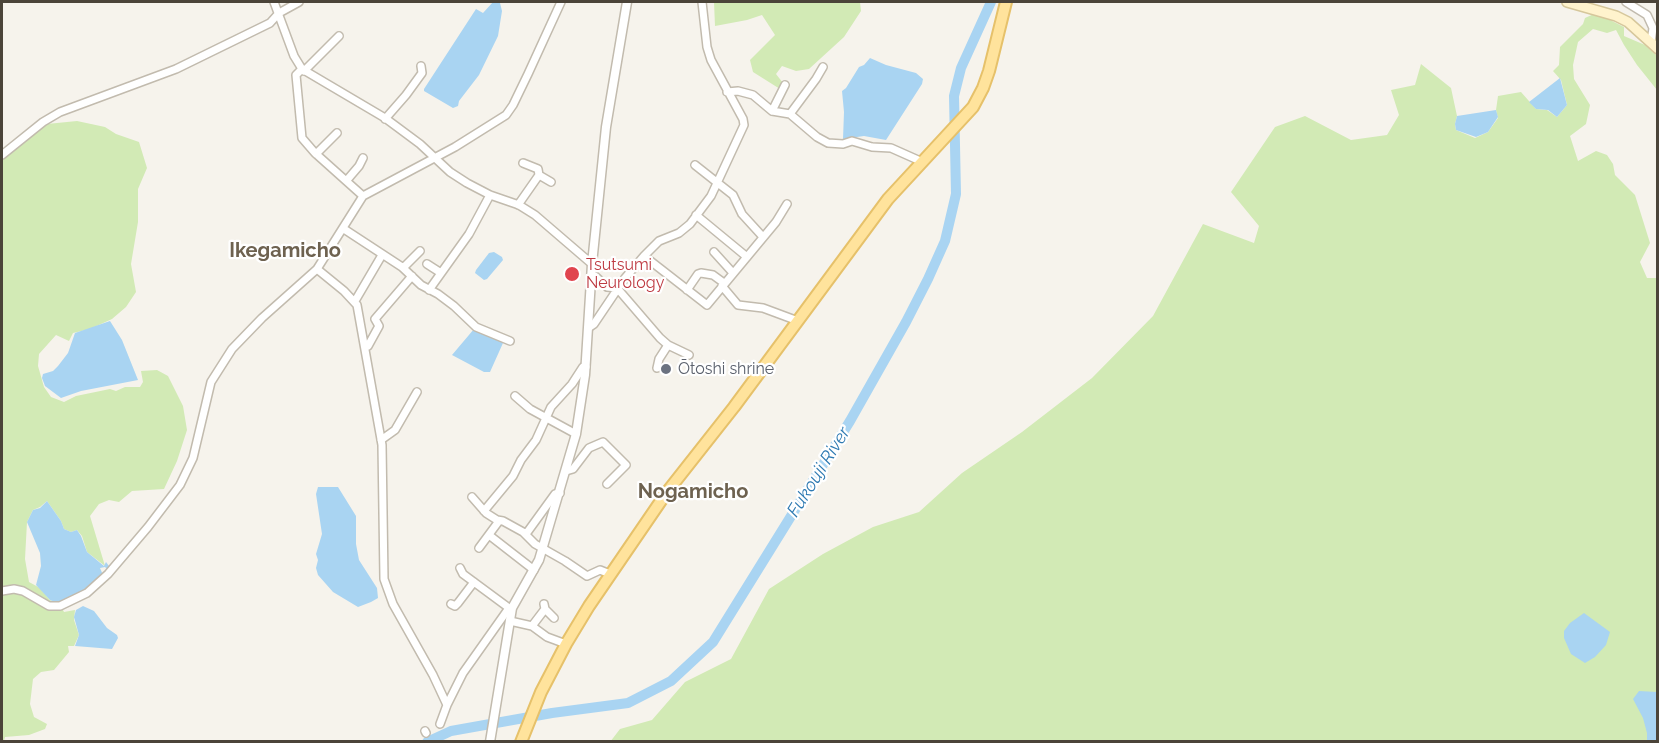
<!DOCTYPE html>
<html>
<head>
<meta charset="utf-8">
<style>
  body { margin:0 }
  #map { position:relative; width:1659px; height:743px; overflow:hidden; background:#f6f3ec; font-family:Raleway,sans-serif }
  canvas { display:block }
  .frame { position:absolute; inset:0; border:3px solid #4b4439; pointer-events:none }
</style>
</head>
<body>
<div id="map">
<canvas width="1659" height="743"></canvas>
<div class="frame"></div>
</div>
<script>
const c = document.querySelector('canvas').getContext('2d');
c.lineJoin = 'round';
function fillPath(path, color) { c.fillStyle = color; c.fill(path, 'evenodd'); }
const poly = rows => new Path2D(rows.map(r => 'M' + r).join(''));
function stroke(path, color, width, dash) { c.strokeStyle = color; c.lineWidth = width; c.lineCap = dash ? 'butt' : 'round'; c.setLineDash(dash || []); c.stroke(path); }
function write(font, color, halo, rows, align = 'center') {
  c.font = font + ' Raleway,sans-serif'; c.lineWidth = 4.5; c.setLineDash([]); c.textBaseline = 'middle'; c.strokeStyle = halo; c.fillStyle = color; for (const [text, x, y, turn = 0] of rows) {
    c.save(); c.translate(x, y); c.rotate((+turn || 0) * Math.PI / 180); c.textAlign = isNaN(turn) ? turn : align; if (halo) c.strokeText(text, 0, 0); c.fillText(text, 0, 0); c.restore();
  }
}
const green = poly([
  [714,2,860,2,861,11,844,37,809,69,796,71,782,66,776,74,783,83,780,89,753,72,750,60,775,35,762,15,747,20,715,26],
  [1596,13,1624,27,1624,36,1645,45,1657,56,1657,90,1637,65,1624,45,1616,30,1607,33,1593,29,1578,42,1573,65,1574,79,1590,105,1586,124,1570,136,1578,161,1596,151,1607,155,1613,164,1615,175,1635,195,1650,243,1640,262,1647,278,1657,278,1657,741,610,742,620,729,652,720,685,682,731,659,769,589,823,554,873,527,919,512,962,473,1022,432,1092,378,1153,316,1203,224,1254,243,1259,226,1231,192,1275,127,1305,116,1351,140,1387,135,1399,115,1391,90,1415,85,1421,64,1451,88,1457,116,1455,124,1456,130,1475,138,1488,132,1498,118,1496,110,1498,96,1521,92,1536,109,1547,110,1557,117,1567,105,1561,80,1553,71,1559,65,1560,47,1583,24,1585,18],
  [77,121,105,127,116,134,139,142,147,168,138,189,138,222,131,264,136,292,126,307,112,319,90,329,73,333,69,341,56,335,39,354,38,366,44,387,51,397,64,402,76,396,110,389,116,391,125,387,140,387,143,382,141,371,157,370,168,376,183,406,187,430,177,461,164,489,132,491,119,502,109,500,99,504,90,516,105,566,87,552,82,536,77,530,71,532,64,529,61,521,47,501,40,507,33,510,27,522,25,559,29,582,40,588,50,600,60,604,64,612,75,610,74,620,79,635,74,646,68,646,69,652,54,670,41,672,33,679,30,704,34,717,47,724,45,729,29,735,5,737,4,741,2,742,2,160,13,148,47,124]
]);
const water = poly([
  [493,2,500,3,502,11,498,36,479,75,459,101,458,106,453,108,424,91,424,89,476,9,483,13],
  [870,58,886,65,916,73,923,79,922,84,886,140,864,136,843,139,844,112,842,91,846,88,859,67,864,65],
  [1560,78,1567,105,1557,117,1548,110,1536,109,1529,102],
  [1496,110,1498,117,1488,132,1476,137,1456,130,1455,124,1457,116],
  [494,252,502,257,503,260,487,279,484,280,475,273,476,270,489,253],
  [110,321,122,340,138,380,81,391,61,398,45,386,42,378,43,374,53,371,58,366,68,353,75,333],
  [474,329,502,341,503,343,490,372,484,372,452,355],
  [318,487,338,487,356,516,356,544,359,560,377,588,378,598,371,602,358,607,333,592,318,575,316,568,318,560,316,554,322,534,316,494],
  [47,501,61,521,64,529,71,532,77,530,81,536,87,552,104,566,106,562,109,566,107,569,105,567,100,568,103,575,94,586,60,604,50,600,36,585,41,566,40,553,27,522,33,510,40,508],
  [83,606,94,611,107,628,117,635,118,638,112,649,75,646,79,635,74,617,76,610],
  [1584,613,1610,632,1606,645,1595,657,1585,663,1571,654,1564,638,1564,631,1570,623],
  [1639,691,1657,692,1657,741,1647,741,1647,733,1643,718,1633,699]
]);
const river = poly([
  [427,742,451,731,552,713,628,703,671,681,713,642,850,421,906,322,928,279,945,241,956,194,954,96,961,68,991,2]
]);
const minor = poly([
  [274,2,294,56,302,69,385,118,420,144,450,172,467,183,490,195,519,205,535,215,592,264],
  [1626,2,1647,15,1653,28,1651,42],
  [302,69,296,75,302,138,315,153,363,196],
  [304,71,339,36],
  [727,92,738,91,753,95,772,111,790,114,817,137,828,143,843,144,852,141,872,147,891,148,918,160,920,163],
  [772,111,785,85],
  [790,114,816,79,823,67],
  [385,119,406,95,422,73,421,66],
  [316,154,337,133],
  [2,155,43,122,60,112,176,69,270,23,279,13,299,2],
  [523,163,538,169,539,175,551,182],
  [695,165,733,195,742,214,763,237],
  [347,180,359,166,363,158],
  [518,205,539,175],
  [696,215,747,257],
  [344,229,402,267,421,285,438,294,454,306,476,327,510,341],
  [714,252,733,273],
  [644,256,707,305,776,222,787,204],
  [427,264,441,273],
  [403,268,420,251],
  [317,269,344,291,357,305,382,445,384,579,393,604,433,675,447,705,440,724],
  [591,276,595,276,607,287,617,288,660,338,668,345,689,355],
  [722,286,738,305,763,308,798,321],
  [429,290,469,234,490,195],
  [687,290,698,274,701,273,713,275,724,283],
  [355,301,382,255],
  [588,328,594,324,625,278,644,256,659,241,679,233,690,224,711,196,744,125,743,119,711,60,707,47,702,2],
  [366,347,368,346,379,326,375,319,412,276],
  [657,368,659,359,668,345],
  [515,396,530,409,576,434],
  [381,440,395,430,417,392],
  [566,471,573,469,589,448,603,442,626,465,607,484],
  [472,497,486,513,497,520,503,521,523,532,535,544,565,561,587,576,600,570,610,574],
  [484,511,513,476,521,460,536,440,551,407,572,384,583,367,586,367],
  [526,534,555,494,560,493],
  [489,535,534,570],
  [479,548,499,521],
  [460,568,463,574,509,608],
  [2,591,14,589,23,591,49,606,60,606,87,593,108,574,148,527,180,485,193,458,211,382,232,349,262,318,317,269,363,196,455,147,506,115,513,105,528,74,561,2],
  [451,604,455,606,458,603,474,582],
  [544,604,545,609,554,618],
  [510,621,532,626,547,637,566,644],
  [532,626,545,609],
  [447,705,463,673,509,608,512,608],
  [425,731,426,733]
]);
const tertiary = poly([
  [490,742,512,608,539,560,576,434,585,375,592,264,606,127,627,2]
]);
const secondary = poly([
  [1567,2,1616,16,1628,22,1658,49]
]);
const primary = poly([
  [521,742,541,692,566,644,589,606,667,492,734,407,888,199,973,107,983,88,989,71,1006,2]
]);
const markers = [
  [572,274,8,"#e0444e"],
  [666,369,6,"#6b7280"]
];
const healthNames = [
  ["Tsutsumi",586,265],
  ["Neurology",586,283]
];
const worshipNames = [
  ["Ōtoshi shrine",678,369]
];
const waterNames = [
  ["Fukouji River",819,472,-58]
];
const quarterNames = [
  ["Ikegamicho",285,251],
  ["Nogamicho",693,492]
];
fillPath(green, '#d2eab5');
fillPath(water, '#a9d4f2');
stroke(river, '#a9d4f2', 10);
stroke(minor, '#c2bbae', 10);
stroke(tertiary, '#c2bbae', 11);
stroke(secondary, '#d6c79b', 12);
stroke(primary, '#e6c16a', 14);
stroke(minor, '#fff', 7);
stroke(tertiary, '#fff', 8);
stroke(secondary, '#fff3cd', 9);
stroke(primary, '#ffe39c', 10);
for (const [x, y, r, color] of markers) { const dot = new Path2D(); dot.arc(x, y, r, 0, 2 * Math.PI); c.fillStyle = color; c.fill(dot); stroke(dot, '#fff', 2); }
write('16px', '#be3a42', '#fff', healthNames, 'left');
write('16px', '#5b616d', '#fff', worshipNames, 'left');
write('italic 18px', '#2e7ab2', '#fff', waterNames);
write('bold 20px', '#6e6250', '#fff', quarterNames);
</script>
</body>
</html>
